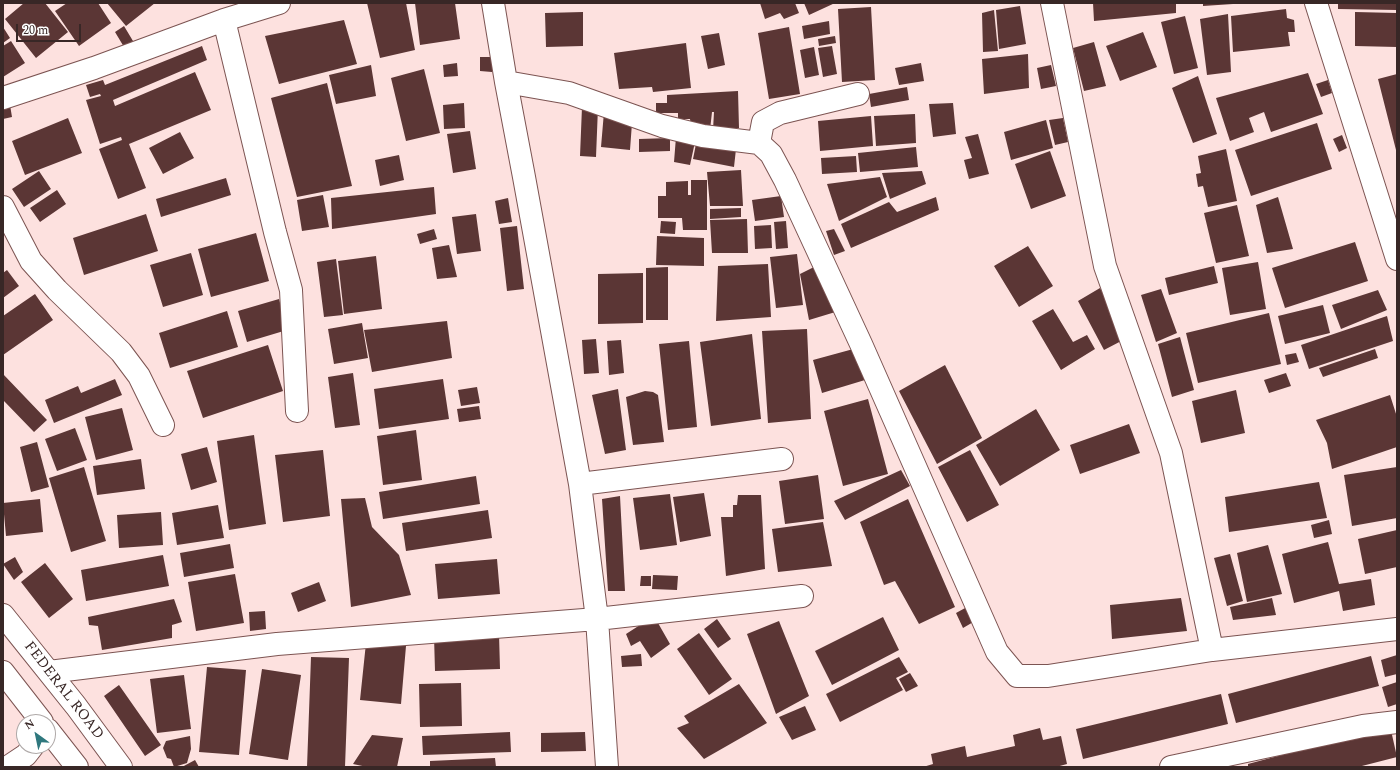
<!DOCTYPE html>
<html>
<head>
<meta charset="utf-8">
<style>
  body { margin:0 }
  #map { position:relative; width:1400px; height:770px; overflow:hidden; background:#fde1df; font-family:Spectral,serif }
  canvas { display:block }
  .frame { position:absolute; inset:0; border:4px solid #382726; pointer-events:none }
  .north { position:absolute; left:16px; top:714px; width:40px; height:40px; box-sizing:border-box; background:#fff; border:1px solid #afa9a8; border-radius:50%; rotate:327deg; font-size:11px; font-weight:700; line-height:16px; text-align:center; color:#382726 }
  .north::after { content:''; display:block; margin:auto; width:14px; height:18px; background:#2f787e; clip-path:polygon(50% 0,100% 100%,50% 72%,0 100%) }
  .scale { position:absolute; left:16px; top:24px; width:65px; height:18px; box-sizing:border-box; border:2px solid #382726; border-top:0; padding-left:5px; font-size:12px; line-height:14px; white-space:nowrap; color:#382726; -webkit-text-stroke:3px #fff; paint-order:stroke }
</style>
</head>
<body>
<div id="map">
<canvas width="1400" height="770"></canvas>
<div class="frame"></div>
<div class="north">N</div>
<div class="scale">20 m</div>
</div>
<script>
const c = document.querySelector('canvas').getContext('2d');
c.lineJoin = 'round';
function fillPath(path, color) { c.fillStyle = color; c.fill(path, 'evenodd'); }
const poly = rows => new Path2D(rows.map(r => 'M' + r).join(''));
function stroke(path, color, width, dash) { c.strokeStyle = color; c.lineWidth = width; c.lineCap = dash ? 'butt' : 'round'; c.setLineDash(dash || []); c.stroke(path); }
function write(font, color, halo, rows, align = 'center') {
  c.font = font + ' Spectral,serif'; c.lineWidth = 4; c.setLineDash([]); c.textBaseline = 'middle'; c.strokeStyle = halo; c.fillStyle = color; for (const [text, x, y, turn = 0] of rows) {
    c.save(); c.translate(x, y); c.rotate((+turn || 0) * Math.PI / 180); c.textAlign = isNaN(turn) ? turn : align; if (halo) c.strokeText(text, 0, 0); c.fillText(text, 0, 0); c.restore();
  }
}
const building = poly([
  [24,3,45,3,68,32,36,58,5,19],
  [67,3,98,3,111,23,79,46,55,11],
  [107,3,155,3,126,26],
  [367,3,406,3,415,50,380,58],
  [415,3,455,3,460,39,420,45],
  [760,3,795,3,799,13,784,19,780,13,765,19],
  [804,3,835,3,809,15],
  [1093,3,1176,3,1176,13,1094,21],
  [1203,3,1233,3,1233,4,1203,6],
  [1338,3,1397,3,1397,10,1338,9],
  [1020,6,1026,44,999,49,996,10],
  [871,7,875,80,842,82,838,9],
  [1286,9,1287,18,1294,20,1295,32,1288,32,1290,46,1233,52,1231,16],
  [994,10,998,51,983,52,982,13],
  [583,12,583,46,546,47,545,13],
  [1355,12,1397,13,1397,47,1355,46],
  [1228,14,1231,72,1207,75,1200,19],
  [1185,16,1198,68,1174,74,1161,22],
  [344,20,357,64,279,84,265,36],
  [829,21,830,34,804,39,802,26],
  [124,26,133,41,124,47,115,32],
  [3,27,10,38,3,43],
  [789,27,800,94,769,99,758,33],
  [1143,32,1157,67,1120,81,1106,46],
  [719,33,725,65,708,69,701,36],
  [835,36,836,43,819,46,818,39],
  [11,41,25,63,3,77,3,46],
  [1094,42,1106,86,1084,91,1073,48],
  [686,43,691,88,653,92,652,87,619,89,614,53],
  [202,46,207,60,113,100,115,106,195,72,211,110,129,144,146,188,118,199,99,149,122,140,121,137,100,144,86,100,101,96,100,94,90,97,86,85,103,80,105,85],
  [832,46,837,74,823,77,818,48],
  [814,47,819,75,805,78,800,50],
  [1028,54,1029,88,984,94,982,59],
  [480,57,493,57,492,72,480,71],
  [457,63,458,76,444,77,443,65],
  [921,63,924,81,899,85,895,68],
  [371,65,376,96,336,104,329,75],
  [1051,65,1056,86,1041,89,1037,68],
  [424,69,440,133,406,141,391,78],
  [1308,73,1323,114,1271,132,1264,112,1249,118,1254,132,1230,141,1216,98],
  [1397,74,1397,149,1396,150,1378,79],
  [1198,76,1217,134,1193,143,1172,88],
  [1328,80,1332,93,1321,97,1316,84],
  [327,83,352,186,297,197,271,98],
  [907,87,909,100,871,107,869,94],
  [738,91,739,128,713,130,714,112,712,112,710,130,691,126,690,119,678,119,678,113,656,113,656,103,667,103,667,95],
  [464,103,465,128,444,129,443,105],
  [953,103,956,134,933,137,929,104],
  [10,105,12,117,3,119,3,107],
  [582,107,598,107,596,157,580,156],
  [604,112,632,123,630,150,601,147],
  [915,114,916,143,876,146,874,116],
  [871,116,873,146,820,151,818,121],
  [68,118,82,153,25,175,12,141],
  [1063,118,1068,142,1055,145,1049,120],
  [1046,120,1053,148,1011,160,1004,132],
  [1317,123,1332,169,1251,196,1235,150],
  [470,131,476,169,453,173,447,134],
  [180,132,194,158,163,174,149,148],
  [978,134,989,174,969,179,964,160,972,158,965,137],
  [1342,135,1347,148,1339,152,1333,139],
  [676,137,695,142,690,165,674,162],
  [670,138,670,151,639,152,639,139],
  [696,144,736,149,734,167,693,159],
  [916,147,918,167,860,172,858,153],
  [1226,149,1237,201,1208,207,1203,186,1198,187,1196,174,1201,173,1198,156],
  [1050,151,1066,196,1031,209,1015,164],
  [399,155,404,180,380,186,375,160],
  [856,156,857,172,822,174,821,158],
  [741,170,743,206,710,206,707,172],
  [39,171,51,189,24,207,12,189],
  [922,171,926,184,890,199,882,173],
  [880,177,887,197,839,221,827,184],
  [226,178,231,195,161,217,156,199],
  [691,180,707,180,707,230,683,230,682,218,658,218,658,196,666,196,666,182,688,181,688,195,691,195],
  [434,187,436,214,332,229,331,198],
  [57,190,66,204,40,222,30,208],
  [323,195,329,227,302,231,297,200],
  [781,196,784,217,755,221,752,200],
  [936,197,939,210,851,248,841,224,889,202,897,212],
  [1278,197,1293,249,1267,253,1256,205],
  [508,198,512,222,499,224,495,201],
  [1237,205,1249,256,1216,263,1204,213],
  [741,208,741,217,710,219,710,209],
  [146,214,158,251,84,275,73,238],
  [476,214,481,251,457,254,452,217],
  [747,219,748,253,712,253,710,220],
  [661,221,676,222,675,234,660,233],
  [786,221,788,248,776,249,774,222],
  [771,225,772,248,755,249,754,226],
  [517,226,524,289,507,291,500,228],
  [434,229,437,239,420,244,417,234],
  [834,229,845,251,834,255,826,231],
  [256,233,269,281,211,297,198,249],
  [657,236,704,238,704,266,656,265],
  [1355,242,1368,281,1285,308,1272,268],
  [449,245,457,277,437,279,432,248],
  [1028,246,1053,286,1019,307,994,266],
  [191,253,203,295,163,307,150,265],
  [797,254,803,305,776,308,770,257],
  [376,256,382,309,344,314,338,261],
  [336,259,343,315,324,317,317,262],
  [1258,262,1266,309,1230,315,1222,268],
  [822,263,842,310,809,320,800,274],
  [768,264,771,317,716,321,718,266],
  [1214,266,1218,283,1169,295,1165,278],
  [668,267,668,320,646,320,646,268],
  [7,270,19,286,3,298,3,273],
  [643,273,643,323,598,324,598,274],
  [1100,288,1127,338,1104,350,1078,301],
  [1161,289,1177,333,1156,342,1141,295],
  [1378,290,1387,310,1341,329,1332,305],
  [35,294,53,320,3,355,3,316],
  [279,299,287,330,247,342,238,311],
  [1323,305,1330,333,1285,344,1278,316],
  [1053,309,1073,342,1087,335,1095,349,1061,370,1032,321],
  [227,311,238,347,170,368,159,333],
  [1269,313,1281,364,1198,383,1186,333],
  [1387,316,1393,341,1309,369,1301,345],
  [447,321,452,358,372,372,364,330],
  [362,323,368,358,334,364,328,329],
  [807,329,811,419,768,423,762,331],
  [752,334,761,419,711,426,700,342],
  [1180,337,1194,390,1172,397,1158,344],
  [596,339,599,373,584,374,582,340],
  [621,340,624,373,609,375,607,341],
  [689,341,697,427,668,430,659,344],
  [268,345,283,391,203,418,187,371],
  [857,348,865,380,822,393,813,360],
  [1375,349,1378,358,1323,377,1319,368],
  [1296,353,1299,362,1287,365,1285,355],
  [945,365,982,438,937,464,899,391],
  [353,373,360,425,335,428,328,377],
  [1286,373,1291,386,1269,393,1264,380],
  [3,374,47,420,34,432,3,400],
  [115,379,122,395,54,423,45,400,78,386,81,393],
  [443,379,449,419,379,429,374,389],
  [477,387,480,403,461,406,458,390],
  [618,389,626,450,605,454,592,395],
  [1236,390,1245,433,1201,443,1192,401],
  [645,391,653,392,658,395,664,442,633,445,626,397],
  [1390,395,1397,417,1397,447,1332,469,1327,443,1316,420],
  [868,399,888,474,843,486,824,411],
  [479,406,481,419,459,422,457,409],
  [122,408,133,450,96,460,85,417],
  [1036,409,1060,450,1000,486,976,445],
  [1129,424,1140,453,1080,474,1070,445],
  [75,428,87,460,57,471,45,439],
  [416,430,422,480,383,485,377,436],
  [254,435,266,524,229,530,217,441],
  [37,442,49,487,31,492,20,447],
  [207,447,217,482,191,490,181,454],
  [323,450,330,516,283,522,275,455],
  [970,450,999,505,967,522,938,467],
  [141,459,145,489,97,495,93,466],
  [84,467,106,541,71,552,49,478],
  [1397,467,1397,518,1352,526,1344,475],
  [901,470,910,486,845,520,834,501],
  [818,475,824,519,785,524,779,481],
  [476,476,480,504,383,519,379,492],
  [1319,482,1327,518,1229,532,1225,497],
  [704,493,711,536,680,542,673,497],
  [670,494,677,545,640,550,633,498],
  [738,495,761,495,765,569,726,576,721,517,733,517,733,505,737,505],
  [620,496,625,591,608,591,602,499],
  [365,498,372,527,399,555,411,595,351,607,341,499],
  [40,499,43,532,6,536,3,503],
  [908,499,955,607,919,624,895,581,884,585,860,522],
  [218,505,224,538,177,545,172,513],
  [488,510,492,538,406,551,402,523],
  [161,512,163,545,119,548,117,515],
  [1329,520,1332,534,1314,538,1311,525],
  [823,522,832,566,778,572,772,529],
  [1397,530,1397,567,1365,574,1358,539],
  [1328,542,1339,584,1371,579,1375,605,1343,611,1339,591,1294,603,1282,554],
  [230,544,234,568,184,577,180,553],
  [1268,545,1282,594,1247,602,1237,553],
  [1230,554,1243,601,1227,606,1214,558],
  [163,555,169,586,86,601,81,570],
  [15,557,23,572,14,580,3,564],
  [497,559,500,594,438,599,435,564],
  [45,563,73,599,49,618,21,582],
  [235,574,244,623,196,631,188,582],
  [653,575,678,576,677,590,652,589],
  [641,576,651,576,651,586,640,586],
  [319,582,326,601,298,612,291,593],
  [1181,598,1187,631,1112,639,1110,605],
  [1272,598,1276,615,1233,620,1230,607],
  [174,599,182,622,172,625,172,638,102,650,98,626,89,625,88,617],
  [967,607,975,621,963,628,956,613],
  [265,611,266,629,250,631,249,612],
  [654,616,670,644,651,658,640,641,631,646,626,634],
  [883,617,899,650,832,685,815,651],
  [717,619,731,639,718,648,704,629],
  [779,621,809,696,776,714,747,634],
  [699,633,732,679,709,695,677,649],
  [499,634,500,669,435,671,434,636],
  [366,643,406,646,401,704,360,700],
  [641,654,642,666,622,667,621,656],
  [1397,655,1397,674,1385,677,1381,660],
  [1371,656,1379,686,1236,723,1228,694],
  [311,657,349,658,345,767,307,767],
  [899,657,908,672,896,678,903,690,840,722,826,694],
  [207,667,246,670,239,755,199,752],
  [262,669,301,675,288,760,249,754],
  [910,673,918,686,906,692,899,679],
  [184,675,191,729,157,733,150,679],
  [1397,682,1397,704,1388,707,1382,687],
  [461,683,462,726,420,727,419,684],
  [739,684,767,723,704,759,677,728,689,723,684,716],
  [119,685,161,745,145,756,104,696],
  [1221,694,1228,724,1083,759,1076,729],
  [805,706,816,730,792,740,779,717],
  [1390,726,1397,757,1358,767,1248,767,1248,764],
  [1040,728,1043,740,1061,736,1067,764,1056,767,923,767,933,764,931,754,965,746,967,757,1015,746,1013,735],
  [510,732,511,752,423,755,422,736],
  [585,732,586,751,541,752,541,733],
  [372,735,403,738,397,767,367,767,353,764],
  [190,736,191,749,187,763,174,767,171,759,167,758,163,748,166,741],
  [495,758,496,767,430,767,430,761],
  [195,760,199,767,182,767]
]);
const minor = poly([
  [493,3,506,82,524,177,580,484,597,619,607,767],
  [1052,3,1105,266,1171,453,1212,650],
  [1316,3,1397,259],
  [224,20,275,232,291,290,297,411],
  [506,82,569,93,662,126,703,136,759,143,771,154,785,180,861,344,997,652,1017,676,1048,676,1212,650,1397,629],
  [3,98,94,68,224,20,279,3],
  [759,143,763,122,780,113,858,94],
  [3,207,31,261,57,290,121,352,139,376,163,425],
  [580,484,782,459],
  [3,615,76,706,121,767],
  [3,672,42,722],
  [49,672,277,644,597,619,802,596],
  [48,730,77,767],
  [8,767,26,755,33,746],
  [1171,767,1363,726,1397,722]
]);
const streetNames = [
  ["FEDERAL ROAD",63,691,52]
];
fillPath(building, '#5b3635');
stroke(minor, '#7c5452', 24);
stroke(minor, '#fff', 22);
write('15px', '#382726', '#fff', streetNames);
</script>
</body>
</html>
